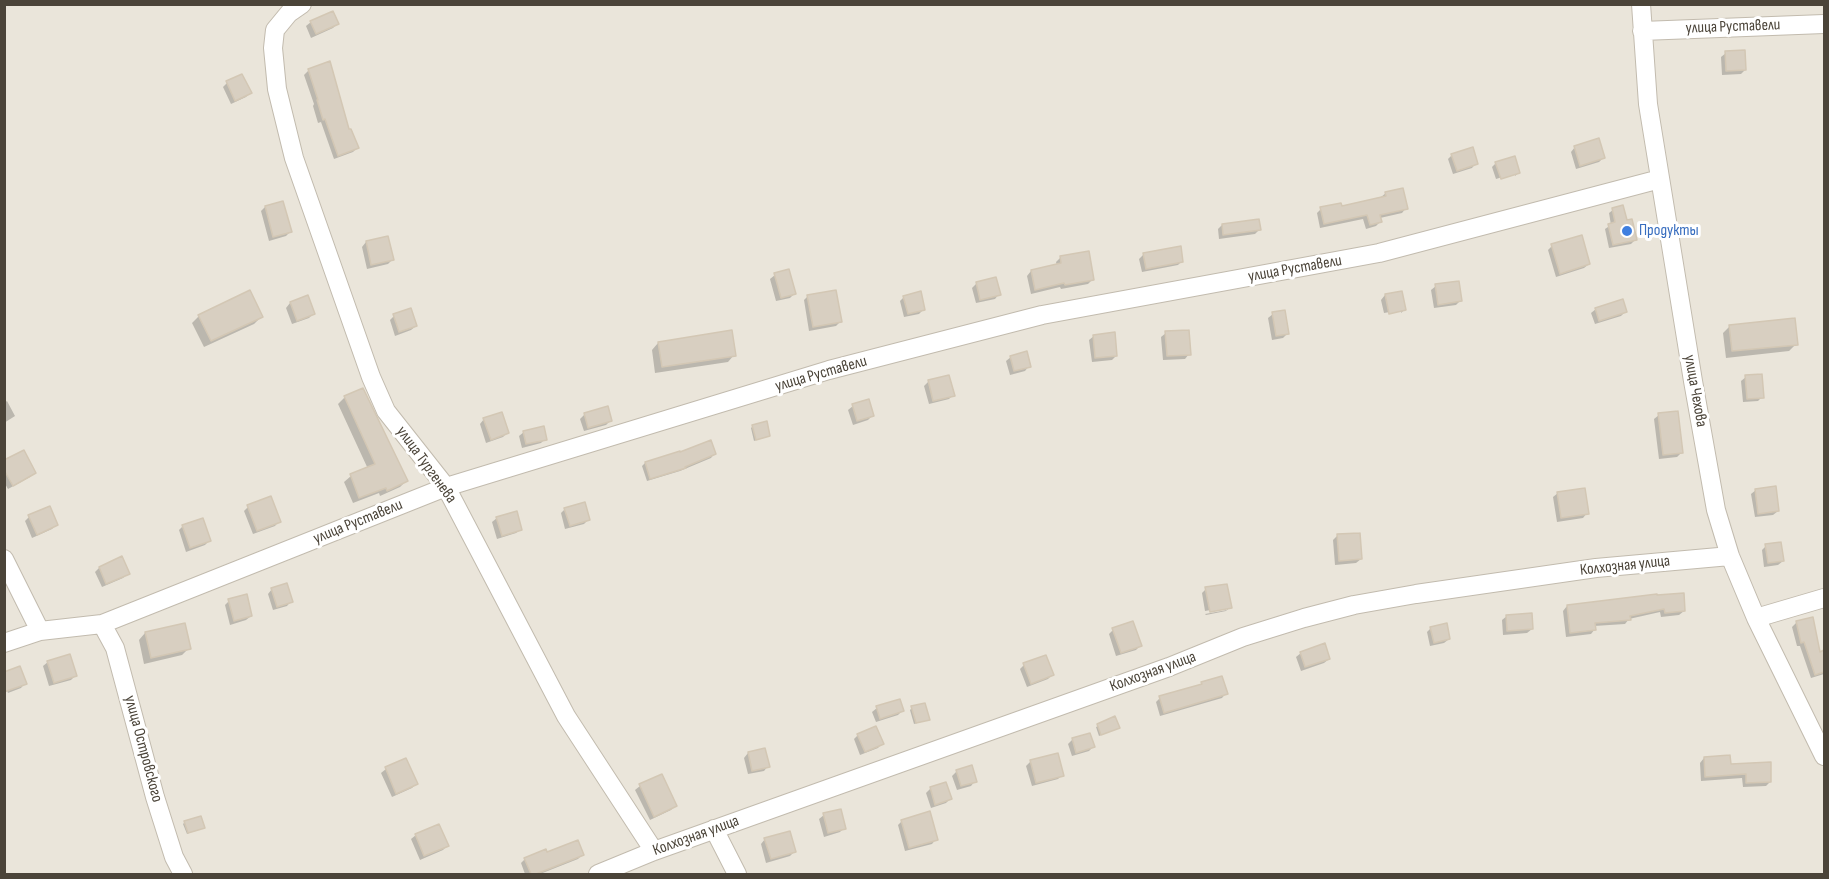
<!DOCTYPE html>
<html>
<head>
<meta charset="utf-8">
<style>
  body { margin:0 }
  #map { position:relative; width:1829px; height:879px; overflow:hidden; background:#f6f3ec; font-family:"Sofia Sans Condensed",sans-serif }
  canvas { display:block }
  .frame { position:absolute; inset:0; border:6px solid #4b4439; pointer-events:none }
</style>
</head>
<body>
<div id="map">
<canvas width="1829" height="879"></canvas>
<div class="frame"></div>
</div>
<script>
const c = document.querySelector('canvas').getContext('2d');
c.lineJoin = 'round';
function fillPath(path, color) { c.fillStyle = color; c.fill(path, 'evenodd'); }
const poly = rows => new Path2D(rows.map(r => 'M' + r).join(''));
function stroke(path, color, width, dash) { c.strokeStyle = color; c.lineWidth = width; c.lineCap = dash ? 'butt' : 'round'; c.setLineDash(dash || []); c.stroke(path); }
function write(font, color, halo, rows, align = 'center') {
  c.font = font + ' "Sofia Sans Condensed",sans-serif'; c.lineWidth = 6; c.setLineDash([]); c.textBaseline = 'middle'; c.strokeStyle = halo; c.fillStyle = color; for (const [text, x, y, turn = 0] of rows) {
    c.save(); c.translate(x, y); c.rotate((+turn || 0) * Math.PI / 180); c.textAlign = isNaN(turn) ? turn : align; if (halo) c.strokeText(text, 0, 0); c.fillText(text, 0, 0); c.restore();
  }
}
const residential = poly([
  [5,5,1824,5,1824,874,5,874]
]);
const shadow = poly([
  [1698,4,1718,4,1716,6],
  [311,22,337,24,333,28,311,38,306,26],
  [1726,53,1745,70,1741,74,1722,75,1721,57],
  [329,63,348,131,357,148,353,152,334,159,321,122,318,123,313,106,314,104,304,75,308,71],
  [227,83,250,93,246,97,231,104,223,87],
  [1575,147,1604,157,1599,162,1576,169,1571,152],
  [1452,155,1476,163,1472,168,1453,174,1448,159],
  [1496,163,1518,173,1515,176,1515,173,1496,179,1492,167],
  [1386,193,1406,208,1402,213,1380,218,1380,222,1376,226,1366,229,1363,219,1320,228,1317,213,1321,209,1341,207,1381,197],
  [265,207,290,232,286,236,269,241,261,211],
  [1613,210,1626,221,1635,240,1631,244,1609,248,1605,229,1611,225,1609,213],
  [1222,225,1259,230,1255,234,1219,239,1218,229],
  [366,242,392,260,388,264,367,269,362,247],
  [1552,246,1589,264,1584,268,1556,277,1548,250],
  [1144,254,1182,261,1178,265,1142,272,1139,259],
  [1061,257,1092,280,1088,284,1061,289,1060,287,1031,294,1027,276,1031,271,1057,266,1056,262],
  [775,275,794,294,790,298,776,301,770,279],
  [976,284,999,294,995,299,976,303,972,288],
  [1436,286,1460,301,1456,305,1434,308,1431,290],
  [1385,295,1404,310,1401,313,1401,310,1384,313,1381,300],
  [808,296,840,322,836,326,809,331,804,300],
  [307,297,313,314,309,318,292,324,286,308,290,303],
  [904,297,923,310,919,314,904,317,900,301],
  [1596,309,1625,312,1621,316,1595,324,1591,313],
  [1273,314,1287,334,1283,338,1272,340,1268,318],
  [199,316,261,317,254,324,204,347,192,323],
  [394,316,416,326,411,330,395,336,390,320],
  [1730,326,1796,344,1789,351,1726,358,1723,333],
  [1166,333,1189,354,1185,359,1163,360,1161,337],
  [1094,336,1116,356,1112,360,1092,362,1089,340],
  [658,343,734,355,728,362,655,373,652,350],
  [1011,357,1029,366,1025,371,1010,375,1006,361],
  [1746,377,1762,397,1758,401,1743,402,1741,381],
  [929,381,953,395,949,399,929,404,924,386],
  [345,397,406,481,400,487,380,496,379,493,353,503,344,482,351,476,368,469,338,404],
  [7,401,15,416,4,423,4,403],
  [853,406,872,416,868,420,853,425,848,410],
  [585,414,611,420,606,425,584,431,580,419],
  [1659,415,1682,452,1677,457,1659,459,1654,419],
  [484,419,507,433,503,437,486,443,480,424],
  [753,426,769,435,754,441,751,428],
  [524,432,545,439,541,443,522,448,519,436],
  [714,454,711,458,680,471,647,481,642,466,645,463],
  [4,462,35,473,30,477,8,489,4,482],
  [1756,490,1778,511,1773,515,1755,517,1751,494],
  [1558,493,1587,513,1583,518,1557,522,1553,497],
  [248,507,279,521,275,526,253,534,244,511],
  [565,509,588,520,584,524,565,529,561,513],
  [29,517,56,525,52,529,32,538,25,521],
  [497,518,521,529,516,533,497,539,492,522],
  [183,526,209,541,205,545,186,552,179,530],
  [1337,536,1361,559,1356,563,1335,565,1333,540],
  [1766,546,1783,561,1778,565,1764,567,1762,550],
  [99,568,128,573,123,578,102,587,95,572],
  [272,589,291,601,287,606,273,610,268,594],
  [1206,589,1230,607,1227,610,1227,607,1205,611,1202,593],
  [1656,595,1684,611,1679,615,1661,617,1660,612,1629,619,1625,624,1594,626,1595,629,1591,634,1566,637,1563,611,1567,606],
  [229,601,251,616,246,620,230,625,225,605],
  [1227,610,1226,611,1206,615,1205,614],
  [1507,616,1532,629,1527,633,1503,635,1502,620],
  [1797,622,1819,654,1824,652,1824,674,1811,678,1800,646,1797,646,1792,627],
  [1431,628,1449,639,1444,643,1430,646,1427,632],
  [1113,630,1140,646,1136,650,1116,656,1109,634],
  [145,633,189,648,182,655,144,664,139,640],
  [1301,653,1329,659,1324,663,1301,671,1296,657],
  [48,662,75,676,71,680,49,686,43,666],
  [1024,665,1052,675,1048,679,1027,687,1020,669],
  [4,683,25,683,21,688,8,693],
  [1202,683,1226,693,1222,698,1160,716,1156,702,1160,698,1198,687],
  [877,708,902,711,898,715,876,722,872,712],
  [912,708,928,720,914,724,910,710],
  [1115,718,1118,728,1099,736,1096,727],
  [858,735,882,743,878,748,860,755,854,739],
  [1089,735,1093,747,1089,751,1072,756,1068,744,1072,740],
  [764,750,768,766,764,771,748,774,744,758,748,753],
  [1704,758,1729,765,1770,782,1766,786,1743,787,1742,778,1701,781,1700,763],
  [1031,761,1062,775,1058,779,1032,786,1026,766],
  [386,769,416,784,412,788,392,797,381,773],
  [957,771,975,781,971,786,957,790,952,776],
  [661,776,675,806,671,810,650,820,635,790,640,786],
  [945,784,950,799,946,803,931,808,926,793,930,789],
  [824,815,844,828,840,832,824,837,819,819],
  [902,821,936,839,932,844,905,851,898,825],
  [185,822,203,827,187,834,183,824],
  [416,835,447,846,443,850,420,860,411,839],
  [765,839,794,852,790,856,766,863,761,844],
  [546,854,582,855,578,859,540,874,525,874,521,863,525,859]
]);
const building = poly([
  [333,11,339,24,316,34,310,21,333,11],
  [1745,50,1746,70,1726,71,1725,51,1745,50],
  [330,61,349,129,351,129,359,148,338,156,325,119,323,120,317,100,318,100,308,69,330,61],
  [242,74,252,93,235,101,226,81,242,74],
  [1599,138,1605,158,1580,166,1574,146,1599,138],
  [1473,147,1478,164,1457,171,1451,154,1473,147],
  [1515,156,1520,173,1501,179,1495,162,1515,156],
  [1403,188,1408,209,1380,215,1382,222,1370,225,1367,215,1324,224,1320,207,1341,203,1342,206,1386,196,1385,192,1403,188],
  [283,201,292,232,273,237,265,206,283,201],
  [1623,205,1627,220,1632,219,1637,240,1613,245,1608,224,1615,222,1612,208,1623,205],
  [1259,219,1261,230,1223,235,1222,224,1259,219],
  [1582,235,1590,264,1560,274,1551,244,1582,235],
  [388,236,394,260,371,265,366,241,388,236],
  [1181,246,1183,262,1146,269,1143,253,1181,246],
  [1089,251,1094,280,1065,285,1064,283,1035,290,1031,270,1061,263,1060,256,1089,251],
  [789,269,796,294,781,298,774,273,789,269],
  [996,277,1001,295,980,300,976,282,996,277],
  [1459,281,1462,301,1438,305,1435,284,1459,281],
  [250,290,263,317,211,341,198,315,250,290],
  [836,290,842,322,813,327,807,295,836,290],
  [921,291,925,310,908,314,903,296,921,291],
  [1402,291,1406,310,1389,314,1385,294,1402,291],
  [308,295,315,314,297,321,290,302,308,295],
  [1623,299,1627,312,1599,321,1595,308,1623,299],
  [411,308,417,326,399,332,393,314,411,308],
  [1285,310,1289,334,1276,336,1272,312,1285,310],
  [1795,318,1798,345,1732,351,1729,325,1795,318],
  [732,330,736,356,662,367,658,342,732,330],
  [1189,330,1191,355,1167,356,1165,331,1189,330],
  [1115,332,1117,356,1095,358,1093,335,1115,332],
  [1027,351,1031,367,1014,371,1010,356,1027,351],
  [1762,374,1764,398,1747,399,1745,375,1762,374],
  [949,375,955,396,933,401,928,380,949,375],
  [363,388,408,481,387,491,386,488,359,498,350,474,375,464,344,396,363,388],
  [869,399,874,416,857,421,852,404,869,399],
  [608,406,612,421,588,428,584,413,608,406],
  [1678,411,1683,453,1663,455,1658,413,1678,411],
  [502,412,509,433,491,440,483,418,502,412],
  [767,421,770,436,756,440,752,425,767,421],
  [544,426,547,440,526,444,523,431,544,426],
  [711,440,716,454,685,467,686,468,650,479,645,462,680,451,680,452,711,440],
  [24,450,36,473,13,486,4,470,4,460,24,450],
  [1776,486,1779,511,1758,514,1755,489,1776,486],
  [1585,488,1589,514,1561,518,1557,492,1585,488],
  [271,496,281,522,257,531,247,505,271,496],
  [585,502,590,520,570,526,564,508,585,502],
  [50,506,58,525,37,535,28,515,50,506],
  [517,511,522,530,502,536,496,517,517,511],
  [203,518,211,541,190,548,182,525,203,518],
  [1360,533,1362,559,1339,561,1337,534,1360,533],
  [1781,542,1784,561,1768,563,1765,544,1781,542],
  [122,556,130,574,106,584,99,567,122,556],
  [287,583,293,602,277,607,271,588,287,583],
  [1227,584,1232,608,1210,612,1205,587,1227,584],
  [1684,593,1685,611,1665,613,1664,609,1630,616,1631,620,1595,623,1596,630,1570,633,1567,605,1657,594,1657,595,1684,593],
  [247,594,252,616,234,621,228,599,247,594],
  [1532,613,1533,629,1507,631,1506,615,1532,613],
  [1813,617,1820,652,1824,650,1824,672,1815,675,1804,642,1801,643,1796,621,1813,617],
  [1133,621,1142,646,1121,653,1112,628,1133,621],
  [185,623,191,649,151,658,145,632,185,623],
  [1447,623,1450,639,1434,643,1430,627,1447,623],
  [1325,643,1330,659,1305,667,1300,652,1325,643],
  [70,654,77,676,54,683,47,661,70,654],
  [1046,655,1054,675,1031,684,1023,663,1046,655],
  [20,666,27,684,4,692,4,672,20,666],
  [1222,676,1228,694,1164,713,1159,696,1202,684,1201,682,1222,676],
  [900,699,904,711,880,719,876,706,900,699],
  [925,703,930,720,916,723,911,706,925,703],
  [1115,716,1120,728,1101,735,1097,724,1115,716],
  [876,726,884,744,865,752,857,734,876,726],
  [1090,733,1095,747,1076,753,1072,738,1090,733],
  [765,748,770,767,752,771,748,752,765,748],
  [1058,753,1064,776,1036,783,1030,760,1058,753],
  [1730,755,1731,764,1771,762,1771,782,1746,783,1746,774,1705,777,1704,757,1730,755],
  [406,758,418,784,396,794,385,767,406,758],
  [972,765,977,782,961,786,956,770,972,765],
  [662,774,677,806,654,817,639,784,662,774],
  [946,782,952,799,935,805,930,787,946,782],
  [841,809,846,829,828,833,823,813,841,809],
  [930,811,938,840,909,848,901,820,930,811],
  [201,816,205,828,188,833,184,821,201,816],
  [439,824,449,846,424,856,415,834,439,824],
  [790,831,796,852,771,859,764,838,790,831],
  [578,840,584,855,536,874,531,874,524,858,546,849,547,852,578,840]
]);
const minor = poly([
  [302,4,289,13,275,30,273,48,277,89,294,158,371,377,386,411,446,487,566,716,654,851],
  [1641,4,1648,104,1693,381,1716,510,1730,556,1756,618,1824,756],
  [1642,31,1824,24],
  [4,559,40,631],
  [1756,618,1824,598],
  [102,624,115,648,155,797,174,857,183,874],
  [4,643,40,631,102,624,446,487,829,370,1042,315,1379,253,1660,179],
  [714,829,737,874],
  [598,874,654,851,1169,667,1243,637,1304,618,1354,605,1416,594,1596,568,1730,556]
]);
const markers = [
  [1627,231,6,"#3f7fe0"]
];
const streetNames = [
  ["улица Руставели",1733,27,-2],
  ["улица Руставели",1295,269,-10],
  ["улица Руставели",821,374,-16],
  ["улица Чехова",1695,391,80],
  ["улица Тургенева",426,465,54],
  ["улица Руставели",358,522,-22],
  ["Колхозная улица",1625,566,-6],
  ["Колхозная улица",1153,672,-20],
  ["улица Островского",143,749,75],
  ["Колхозная улица",696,836,-20]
];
const shopNames = [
  ["Продукты",1639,231]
];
fillPath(residential, '#eae5da');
fillPath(shadow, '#0003');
fillPath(building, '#d8cfc1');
stroke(building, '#d3c7b4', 1.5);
stroke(minor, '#c2bbae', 20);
stroke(minor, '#fff', 18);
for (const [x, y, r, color] of markers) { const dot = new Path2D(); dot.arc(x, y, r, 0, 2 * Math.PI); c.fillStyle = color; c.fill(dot); stroke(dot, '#fff', 2); }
write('16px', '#4b4439', '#fff', streetNames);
write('16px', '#366cbe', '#fff', shopNames, 'left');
</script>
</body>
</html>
